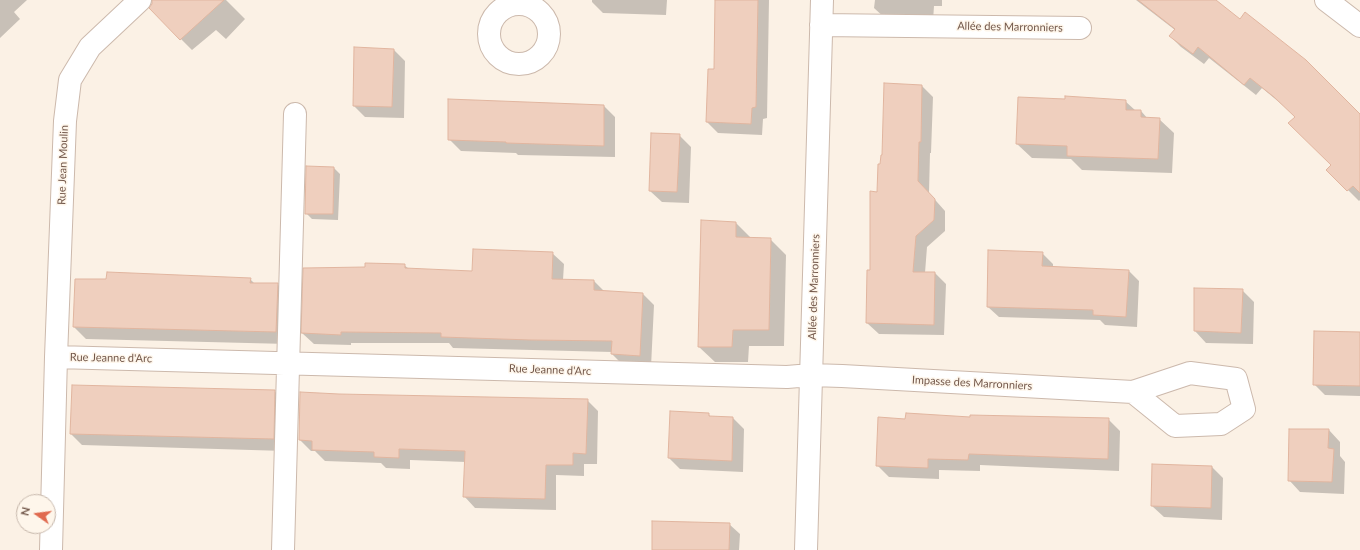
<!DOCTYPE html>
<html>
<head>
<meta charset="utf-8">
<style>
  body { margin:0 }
  #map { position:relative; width:1360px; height:550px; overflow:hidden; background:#fbf1e5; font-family:Lato,sans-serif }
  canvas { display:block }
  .north { position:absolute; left:16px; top:494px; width:40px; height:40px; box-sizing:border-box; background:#fef6eb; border:1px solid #c6b7ab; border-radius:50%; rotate:284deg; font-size:11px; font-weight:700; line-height:16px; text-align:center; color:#73584b }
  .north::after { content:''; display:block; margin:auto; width:14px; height:18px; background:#e06a4f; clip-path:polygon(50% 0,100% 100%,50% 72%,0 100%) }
</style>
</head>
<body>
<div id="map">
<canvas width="1360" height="550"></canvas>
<div class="north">N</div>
</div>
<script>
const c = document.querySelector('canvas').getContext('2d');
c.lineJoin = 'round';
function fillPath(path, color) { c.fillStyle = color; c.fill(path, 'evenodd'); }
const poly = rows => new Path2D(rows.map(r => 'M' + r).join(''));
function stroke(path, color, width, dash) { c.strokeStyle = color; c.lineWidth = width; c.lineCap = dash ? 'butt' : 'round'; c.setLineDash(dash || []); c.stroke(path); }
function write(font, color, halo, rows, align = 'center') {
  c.font = font + ' Lato,sans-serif'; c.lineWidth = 3; c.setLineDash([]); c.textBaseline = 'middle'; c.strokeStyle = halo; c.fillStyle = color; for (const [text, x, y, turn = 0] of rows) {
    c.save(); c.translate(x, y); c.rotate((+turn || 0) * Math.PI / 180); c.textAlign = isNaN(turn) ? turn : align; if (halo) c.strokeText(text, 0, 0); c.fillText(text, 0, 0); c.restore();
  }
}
const shadow = poly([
  [0,0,27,0,14,12,20,19,0,38],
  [166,0,226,0,245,19,226,39,216,30,192,50,181,39],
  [592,0,667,0,666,15,603,13,592,2],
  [716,0,769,0,767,118,763,119,762,135,718,133,707,122,715,70],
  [875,0,942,0,942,6,934,6,933,21,886,19,874,8],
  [1136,0,1214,0,1360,115,1360,200,1359,201,1328,170,1332,165,1296,117,1286,108,1262,88,1256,95,1209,58,1204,64,1181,47,1170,36,1175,30],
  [394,50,405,61,404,118,365,117,354,106],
  [922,86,933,97,931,153,930,153,929,193,945,211,945,231,927,247,925,273,935,273,946,284,944,335,879,334,867,323,871,271,881,165],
  [1125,101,1136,111,1141,111,1148,119,1159,119,1174,133,1172,173,1082,170,1071,159,1032,158,1017,144],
  [604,106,615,117,615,157,518,155,516,153,461,151,449,139],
  [679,135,691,147,689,203,662,202,650,191],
  [334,168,340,174,338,220,312,219,306,213],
  [736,223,752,239,770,239,786,255,784,346,749,346,748,362,715,362,699,347],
  [552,253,564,264,563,280,594,281,605,292,643,294,654,305,651,367,623,365,612,354,612,352,453,348,449,343,351,343,351,345,314,344,302,333,366,268,404,265,409,269,473,272],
  [1042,253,1053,264,1053,268,1129,271,1139,281,1137,327,1105,325,1100,320,999,317,988,307],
  [250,279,255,284,277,284,289,296,288,344,86,339,74,327],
  [1242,290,1254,302,1253,344,1206,343,1195,331],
  [1360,333,1360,396,1325,395,1314,384],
  [274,391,286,402,285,451,82,445,71,434],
  [587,400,598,411,597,464,584,464,584,476,556,475,556,510,475,508,464,496,466,462,410,460,410,469,386,468,381,463,325,461,315,451,311,451,300,440],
  [708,414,711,417,733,418,744,429,743,472,680,469,669,458],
  [971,418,1108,419,1120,431,1119,471,980,465,980,471,939,470,939,479,889,477,877,465,906,420],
  [1329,430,1340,442,1340,456,1345,462,1344,494,1300,492,1289,480],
  [1212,467,1223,478,1222,520,1164,517,1152,506],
  [729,524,740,534,739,550,653,550]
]);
const building = poly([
  [152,0,224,0,180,40,149,8,152,4,152,0],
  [715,0,758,0,756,107,752,108,751,124,706,122,708,69,714,69,715,0],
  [1138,0,1216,0,1240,19,1245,12,1306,60,1360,114,1360,193,1353,186,1347,191,1326,170,1331,165,1288,123,1295,117,1274,97,1250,78,1244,85,1198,47,1193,54,1169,36,1175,29,1138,0],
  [354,47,394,49,392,107,353,106,354,47],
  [884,83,922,85,921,142,919,142,918,181,935,199,934,220,916,236,913,272,935,272,934,325,866,323,867,270,870,270,870,191,877,192,878,164,880,164,881,155,882,155,884,83],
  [1065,96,1126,100,1126,110,1141,110,1141,117,1160,118,1158,159,1067,156,1067,146,1016,144,1018,97,1065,99,1065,96],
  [448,99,604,105,604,146,506,143,506,142,448,140,448,99],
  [651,133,680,134,677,192,649,191,651,133],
  [306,166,334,167,333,214,305,214,306,166],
  [701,220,736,222,736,237,771,238,769,330,733,330,732,347,698,347,701,220],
  [473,249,553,252,552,279,594,280,594,290,643,293,640,356,611,354,612,341,531,340,441,337,441,333,341,332,341,335,301,333,303,268,365,267,365,263,405,264,405,268,472,271,473,249],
  [988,250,1043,252,1042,266,1129,270,1126,317,1093,315,1093,310,987,307,988,250],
  [107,272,251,278,250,283,278,283,276,332,73,327,75,279,106,279,107,272],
  [1194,288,1243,289,1241,333,1194,331,1194,288],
  [1314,331,1360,332,1360,386,1313,385,1314,331],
  [72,385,275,390,274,439,70,434,72,385],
  [300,392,339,394,588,399,586,454,573,453,573,465,546,465,545,499,463,497,465,451,399,449,399,458,374,457,374,452,312,450,312,441,299,440,300,392],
  [670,411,709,413,709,416,733,417,732,461,668,458,670,411],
  [906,413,970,417,970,415,1109,418,1108,459,969,454,968,460,928,459,928,468,876,466,878,417,905,419,906,413],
  [1289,429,1329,429,1328,448,1334,449,1332,482,1288,481,1289,429],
  [1152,464,1212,466,1211,508,1151,506,1152,464],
  [652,521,730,523,729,550,652,550,652,521]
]);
const minor = poly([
  [1326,0,1360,26],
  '489 34a30 30 0 1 1 60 0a30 30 0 1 1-60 0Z',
  [821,25,1080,28],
  [56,357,65,121,70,80,90,47,140,0],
  [51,550,56,357,787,377,811,375,842,376,1133,392,1190,373,1236,379,1244,409,1221,424,1175,426,1133,392],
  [283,550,295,114],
  [806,550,822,0]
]);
const streetNames = [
  ["Allée des Marronniers",1010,27,1],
  ["Rue Jean Moulin",63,165,-88],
  ["Allée des Marronniers",814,287,-88],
  ["Rue Jeanne d'Arc",111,358,1],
  ["Rue Jeanne d'Arc",550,370,2],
  ["Impasse des Marronniers",972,383,3]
];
fillPath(shadow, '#0003');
fillPath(building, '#efcfbe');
stroke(building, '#e1b59f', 1);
stroke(minor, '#ccb9ac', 24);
stroke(minor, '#fff', 22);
write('11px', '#73584b', '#fef6eb', streetNames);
</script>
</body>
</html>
